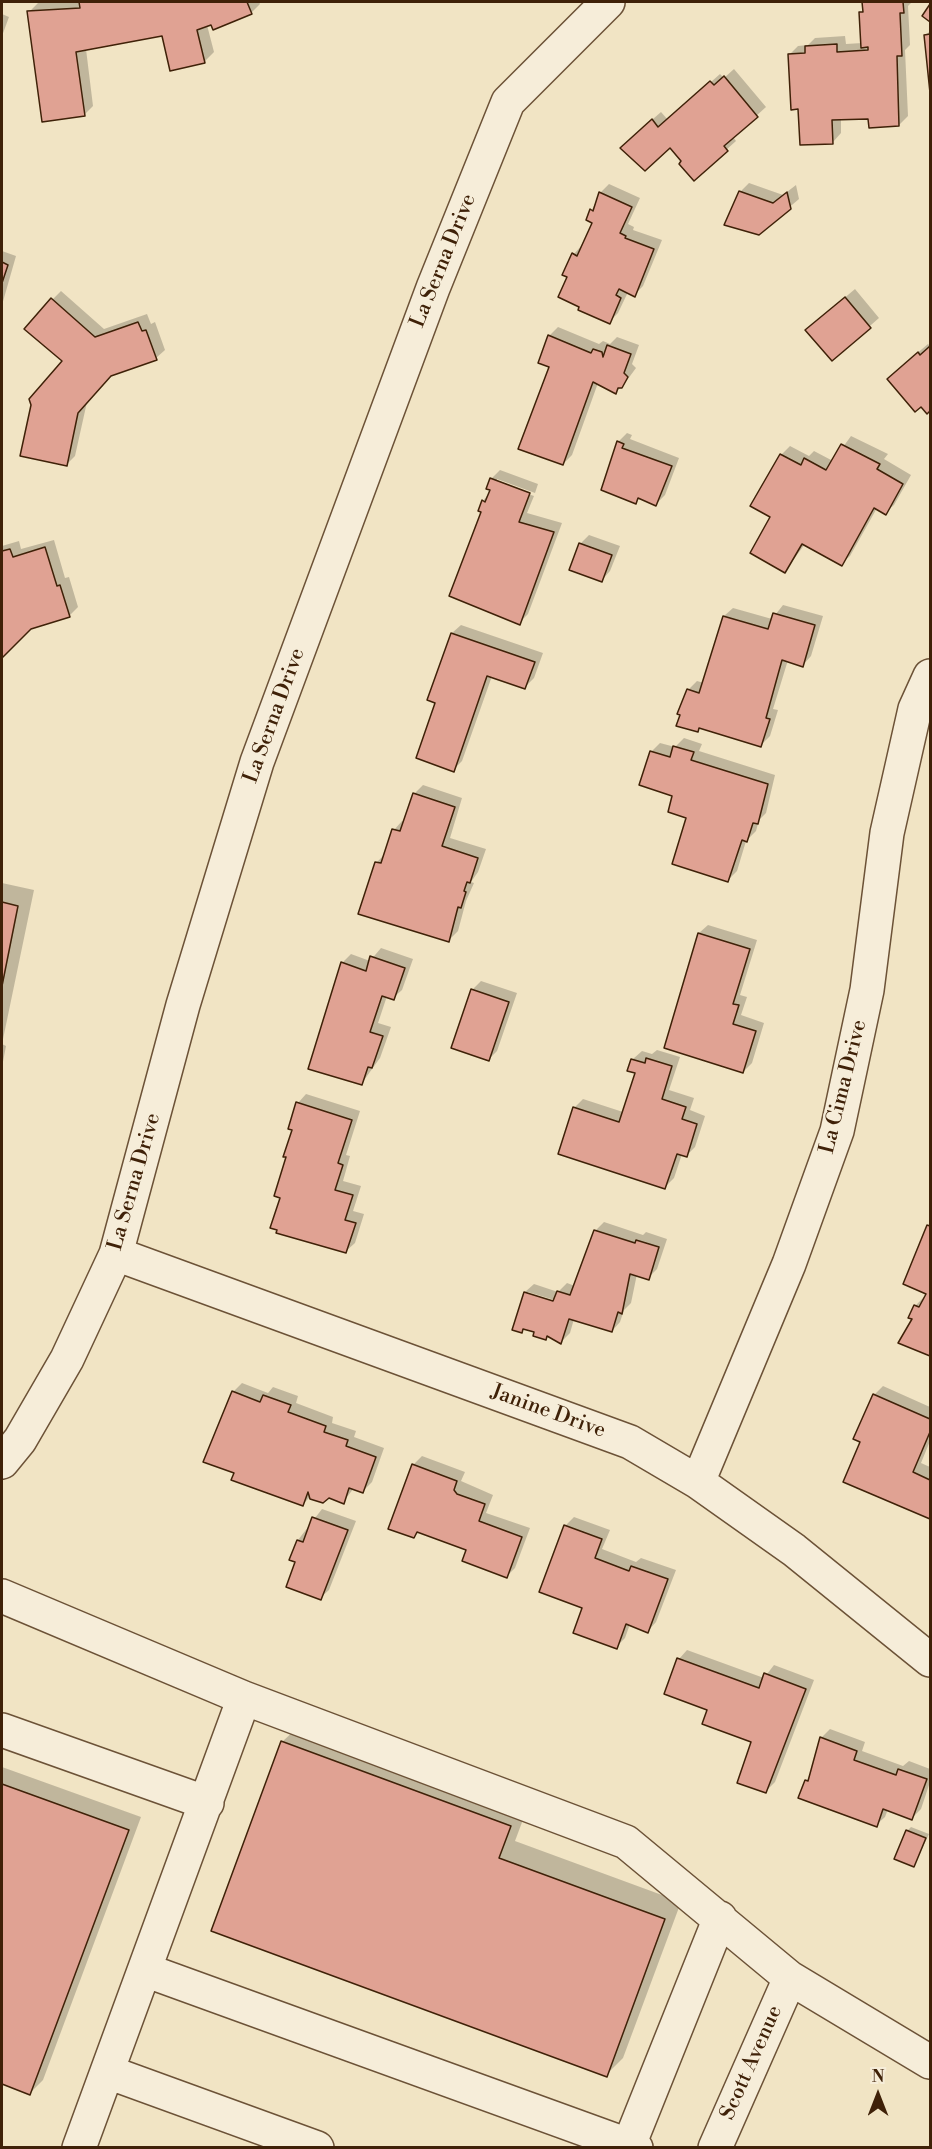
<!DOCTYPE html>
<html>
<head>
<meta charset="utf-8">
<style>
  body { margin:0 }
  #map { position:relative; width:932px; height:2149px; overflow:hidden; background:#f1e4c4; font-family:"Libre Bodoni",serif }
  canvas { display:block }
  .frame { position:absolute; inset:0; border:3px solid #3f2108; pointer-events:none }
  .north { position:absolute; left:848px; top:2065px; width:60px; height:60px; -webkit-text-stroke:4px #f6edd9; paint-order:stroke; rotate:0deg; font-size:16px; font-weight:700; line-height:24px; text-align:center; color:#3f2108 }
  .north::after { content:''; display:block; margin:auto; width:21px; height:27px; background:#3f2108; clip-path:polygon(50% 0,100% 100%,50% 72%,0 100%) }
</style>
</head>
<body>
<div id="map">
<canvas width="932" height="2149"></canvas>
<div class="frame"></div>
<div class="north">N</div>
</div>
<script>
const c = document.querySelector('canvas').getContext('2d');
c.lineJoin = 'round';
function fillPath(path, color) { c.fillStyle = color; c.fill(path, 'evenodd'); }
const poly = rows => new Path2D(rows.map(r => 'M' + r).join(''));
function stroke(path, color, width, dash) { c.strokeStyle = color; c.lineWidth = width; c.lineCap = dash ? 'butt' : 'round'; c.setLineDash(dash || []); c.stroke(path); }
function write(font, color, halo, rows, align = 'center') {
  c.font = font + ' "Libre Bodoni",serif'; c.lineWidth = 4.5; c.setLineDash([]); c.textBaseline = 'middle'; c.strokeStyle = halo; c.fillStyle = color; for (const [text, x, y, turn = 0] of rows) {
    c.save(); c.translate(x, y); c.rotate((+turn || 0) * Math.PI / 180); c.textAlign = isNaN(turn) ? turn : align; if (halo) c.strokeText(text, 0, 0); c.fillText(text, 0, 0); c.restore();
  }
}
const shadow = poly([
  [60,2,259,2,260,4,251,13,207,25,214,52,205,61,171,69,163,35,86,49,93,106,84,115,29,12,38,3],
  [864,2,912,2,908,6,910,45,905,50,908,116,899,125,870,117,841,118,841,133,833,142,799,107,789,55,798,46,808,45,815,38,845,36,846,44,862,43,861,13,864,9],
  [2,14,9,17,2,36],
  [930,31,930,78,926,35],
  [734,69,766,107,733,137,736,141,694,179,670,146,630,139,661,112,668,120,720,74,724,78],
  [749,183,783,195,796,185,799,199,759,233,740,192],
  [609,184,640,198,628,224,634,227,633,230,662,240,643,286,634,295,628,292,618,313,609,322,569,276,574,254,582,245,594,222,592,210,600,193],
  [2,251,16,256,2,305],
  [855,289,879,318,832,359,816,322],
  [61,291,104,329,147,314,151,324,155,322,165,350,156,358,112,374,87,402,75,456,66,465,64,361,52,300],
  [558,327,599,344,603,341,610,344,617,337,639,345,632,364,636,368,622,387,615,392,598,383,572,455,563,464,551,366,549,336],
  [928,344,930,346,930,409,927,412,897,370],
  [627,433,632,435,630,439,679,458,665,495,656,504,640,497,635,502,618,442],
  [851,436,888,454,884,459,911,475,894,505,885,513,877,508,850,556,841,564,805,544,785,571,772,517,781,455,790,446,809,456,814,451,833,461],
  [500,470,538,484,535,493,497,479,497,483,534,496,527,513,562,523,528,614,519,623,483,511,483,501,492,489,491,479],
  [589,535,620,546,610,571,602,580,580,544],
  [54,540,65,578,69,577,78,607,69,616,30,628,2,655,2,546,19,541,21,549],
  [783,605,823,616,811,656,803,665,788,660,773,709,778,710,770,736,761,745,701,727,698,731,688,690,697,681,704,683,724,616,733,608,772,619],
  [461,625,543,653,534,678,525,687,492,676,462,761,453,770,437,702,452,633],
  [684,738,702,744,699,751,775,775,766,813,759,820,756,831,746,841,737,871,728,880,674,795,641,784,652,751,660,743,675,747],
  [423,785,462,798,450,838,486,849,478,872,471,882,474,883,466,901,458,931,449,940,376,863,385,854,394,830,402,821,405,822,414,794],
  [2,883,34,890,2,1044],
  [708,925,757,940,740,995,747,997,741,1015,764,1023,752,1063,743,1072,699,933],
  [381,948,413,959,402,990,393,998,387,996,378,1023,391,1027,380,1058,362,1083,342,963,351,954,370,961],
  [481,981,517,993,497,1051,488,1060,472,990],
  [2,1044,6,1046,2,1067],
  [657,1050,680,1057,669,1090,694,1098,690,1110,705,1116,695,1147,686,1156,682,1154,674,1178,665,1187,574,1108,583,1099,623,1112,637,1072,629,1070,633,1059,642,1051,652,1054],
  [306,1094,360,1111,346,1155,350,1156,343,1181,361,1186,353,1211,364,1214,355,1243,346,1251,282,1197,298,1103],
  [604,1222,643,1235,646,1232,667,1239,657,1269,648,1278,637,1274,631,1303,624,1310,620,1322,612,1331,574,1319,570,1333,561,1342,549,1335,546,1338,525,1328,521,1331,525,1292,534,1284,558,1292,567,1283,575,1286,595,1231],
  [528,1292,561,1302,560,1305,528,1295],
  [930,1224,930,1354,901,1342,914,1318,915,1306,924,1297,926,1298],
  [242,1383,268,1393,273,1387,298,1396,296,1403,333,1417,332,1423,356,1431,354,1437,384,1448,372,1482,363,1491,354,1488,343,1502,329,1496,310,1497,303,1504,236,1472,233,1392],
  [883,1386,930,1407,930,1441,921,1463,930,1467,930,1518,845,1481,862,1441,874,1395],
  [422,1456,465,1472,461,1481,493,1495,486,1513,530,1528,515,1568,507,1576,468,1549,420,1531,414,1537,413,1465],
  [322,1509,356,1521,329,1590,320,1598,297,1561,298,1540],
  [574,1517,610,1530,602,1549,636,1562,641,1558,676,1570,656,1622,648,1631,630,1624,625,1638,616,1647,584,1607,565,1526],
  [687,1650,764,1678,774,1665,814,1680,775,1782,766,1791,753,1741,709,1709,679,1659],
  [299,1726,527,1809,515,1841,681,1902,623,2058,606,2075,282,1742],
  [830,1729,865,1742,862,1751,903,1766,909,1761,930,1769,930,1782,921,1809,912,1818,888,1809,885,1817,876,1825,806,1781,811,1776,821,1738],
  [2,1767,141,1817,43,2080,30,2093,2,2083],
  [911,1827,929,1834,914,1866,907,1831]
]);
const building = poly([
  [79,2,247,2,252,14,213,30,211,25,197,30,205,63,170,71,162,36,76,52,85,116,42,122,27,11,80,8,79,2],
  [862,2,903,2,904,13,900,13,902,56,897,56,899,126,869,128,868,119,832,120,833,144,800,145,798,109,791,110,788,54,805,53,805,46,837,44,837,52,868,50,868,47,861,48,859,12,863,12,862,2],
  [930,4,930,22,922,16,930,4],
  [930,34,930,93,924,35,930,34],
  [724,76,758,117,724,146,728,151,694,181,679,164,681,161,670,148,645,171,620,148,652,119,658,127,710,81,714,85,724,76],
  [739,191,773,203,787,192,791,209,759,235,724,225,739,191],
  [599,192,632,207,620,233,626,236,625,238,654,249,635,297,619,289,616,295,621,298,610,324,578,310,579,307,558,297,567,277,562,275,572,253,577,256,592,223,586,220,590,209,593,211,599,192],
  [2,262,8,265,2,283,2,262],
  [845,297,871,328,832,361,805,330,845,297],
  [51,298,95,337,138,322,142,331,146,330,157,360,111,376,78,413,67,466,20,456,31,405,29,399,62,361,24,329,51,298],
  [548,335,591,353,593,349,602,352,603,357,607,345,631,354,624,373,628,377,622,388,618,388,616,394,593,382,563,465,518,449,549,367,538,363,548,335],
  [930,346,930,411,927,414,921,407,915,412,887,379,918,352,920,355,930,346],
  [617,441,624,444,622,448,672,466,656,506,638,498,636,504,601,490,617,441],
  [841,444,880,464,877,469,903,484,886,515,874,508,842,566,802,544,785,573,750,553,770,517,750,506,780,454,801,465,804,458,826,470,841,444],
  [490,478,530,493,519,522,554,532,520,625,449,596,481,512,478,511,482,500,485,502,490,490,486,489,490,478],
  [579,543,612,555,602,582,569,570,579,543],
  [45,547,57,586,60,585,70,617,31,629,2,658,2,551,10,549,13,557,45,547],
  [773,613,815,625,803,667,782,660,766,718,770,719,761,747,699,728,698,732,676,726,680,715,677,714,687,689,699,693,723,616,768,629,773,613],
  [451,633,535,662,525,689,487,676,454,772,416,758,435,703,427,700,451,633],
  [673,746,694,752,691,760,768,784,758,824,753,823,747,842,742,840,728,882,672,864,686,818,668,812,672,796,639,785,650,751,670,757,673,746],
  [413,793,455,807,442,846,478,858,470,883,467,882,464,891,466,892,461,908,458,907,449,942,358,914,375,862,381,863,392,829,400,831,413,793],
  [2,902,18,906,2,986,2,902],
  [698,933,750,949,733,1004,739,1005,733,1024,756,1031,743,1073,664,1048,698,933],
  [370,956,405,968,394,1000,382,996,370,1032,383,1036,372,1068,368,1067,362,1085,308,1069,341,962,366,971,370,956],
  [471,989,509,1002,489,1061,451,1048,471,989],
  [646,1058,672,1066,662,1099,686,1107,682,1119,697,1124,687,1157,677,1154,665,1189,558,1154,573,1107,619,1122,635,1073,627,1071,631,1059,645,1063,646,1058],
  [296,1102,352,1120,338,1163,343,1165,335,1190,353,1195,345,1220,356,1223,346,1253,276,1233,277,1230,270,1228,280,1198,274,1196,286,1157,283,1157,292,1130,288,1129,296,1102],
  [927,1225,930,1226,930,1356,898,1343,912,1319,908,1318,914,1305,919,1307,926,1294,903,1284,927,1225],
  [594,1230,635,1243,636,1240,659,1247,649,1280,630,1274,622,1314,618,1312,612,1332,569,1319,561,1344,547,1336,546,1340,533,1336,534,1332,523,1329,522,1333,512,1330,524,1292,553,1301,557,1291,570,1295,594,1230],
  [232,1391,260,1402,263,1395,291,1405,288,1412,326,1426,324,1432,348,1440,346,1446,376,1457,363,1493,349,1488,344,1504,329,1498,323,1503,310,1499,308,1492,303,1506,231,1480,234,1473,203,1462,232,1391],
  [873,1394,930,1419,930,1432,913,1472,930,1480,930,1519,843,1482,860,1442,853,1439,873,1394],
  [412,1464,457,1481,454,1490,457,1494,485,1504,479,1521,522,1537,507,1578,462,1561,466,1550,417,1532,414,1538,388,1529,412,1464],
  [312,1517,348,1530,321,1600,286,1587,295,1562,289,1560,297,1540,303,1542,312,1517],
  [564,1525,602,1539,595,1558,629,1571,631,1566,668,1579,648,1633,626,1624,617,1649,573,1633,582,1608,539,1592,564,1525],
  [677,1658,759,1688,764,1673,806,1689,766,1793,737,1783,751,1742,702,1724,707,1710,664,1694,677,1658],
  [820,1737,857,1751,854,1760,896,1775,898,1769,927,1779,912,1820,883,1809,877,1827,798,1798,805,1780,808,1781,820,1737],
  [281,1741,511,1826,499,1858,665,1919,607,2077,211,1931,281,1741],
  [2,1784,129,1830,30,2095,2,2084,2,1784],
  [906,1830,926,1838,914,1867,894,1859,906,1830]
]);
const minor = poly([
  [116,1254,630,1442,698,1482,794,1550,930,1660],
  [2,1462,20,1440,67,1359,116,1254,183,1005,257,762,433,288,508,102,608,2],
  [698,1482,789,1264,837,1131,867,990,887,833,915,709,930,676],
  [2,1596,244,1698,79,2148],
  [244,1698,626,1842,790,1978,930,2062],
  [2,1730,207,1803],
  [145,1970,636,2148],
  [108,2072,317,2148],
  [629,2145,720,1918],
  [715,2148,790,1978]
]);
const streetNames = [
  ["La Serna Drive",444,261,-68],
  ["La Serna Drive",275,716,-70],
  ["La Cima Drive",844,1087,-76],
  ["La Serna Drive",135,1182,-74],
  ["Janine Drive",548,1412,20],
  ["Scott Avenue",752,2063,-66]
];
fillPath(shadow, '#0003');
fillPath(building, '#e0a293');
stroke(building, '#3f2108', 1.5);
stroke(minor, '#6c5237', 36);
stroke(minor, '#f6edd9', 33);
write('21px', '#3f2108', '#f6edd9', streetNames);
</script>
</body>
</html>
